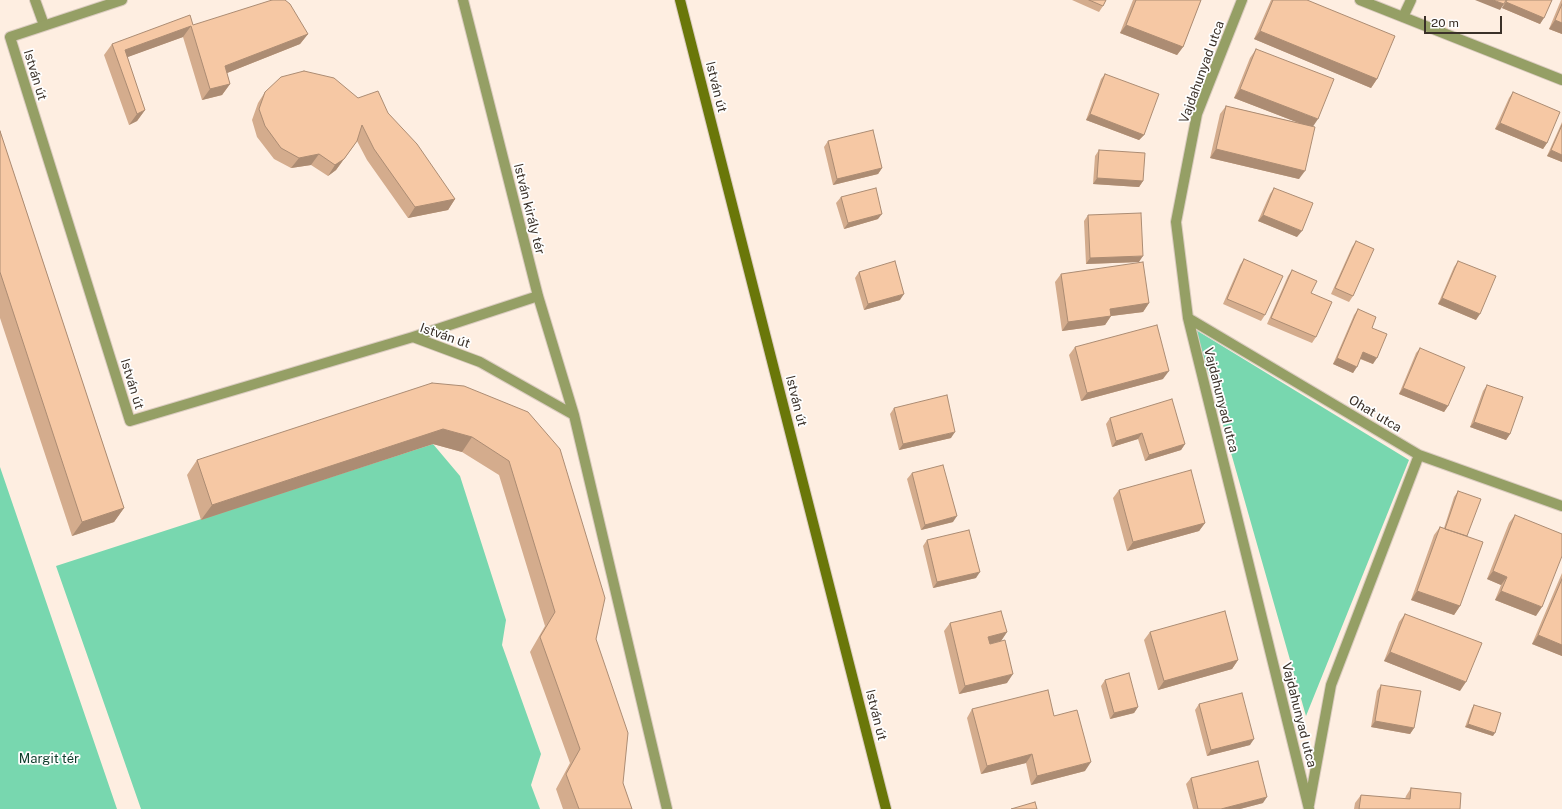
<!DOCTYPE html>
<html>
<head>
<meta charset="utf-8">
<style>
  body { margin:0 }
  #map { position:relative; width:1562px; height:809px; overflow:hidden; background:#feeee1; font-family:"Public Sans",sans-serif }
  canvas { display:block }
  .scale { position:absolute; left:1424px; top:16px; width:78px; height:18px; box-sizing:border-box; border:2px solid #3a3028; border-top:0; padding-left:5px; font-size:12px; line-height:14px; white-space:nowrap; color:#3a3028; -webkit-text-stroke:3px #fefefe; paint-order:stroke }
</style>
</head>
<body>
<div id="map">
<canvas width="1562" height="809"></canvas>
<div class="scale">20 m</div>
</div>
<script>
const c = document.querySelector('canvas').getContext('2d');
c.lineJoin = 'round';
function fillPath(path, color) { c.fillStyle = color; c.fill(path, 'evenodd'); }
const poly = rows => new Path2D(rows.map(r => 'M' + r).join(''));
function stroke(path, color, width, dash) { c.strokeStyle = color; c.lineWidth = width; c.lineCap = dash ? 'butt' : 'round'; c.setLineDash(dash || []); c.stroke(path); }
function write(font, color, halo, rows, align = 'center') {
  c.font = font + ' "Public Sans",sans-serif'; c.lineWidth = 3.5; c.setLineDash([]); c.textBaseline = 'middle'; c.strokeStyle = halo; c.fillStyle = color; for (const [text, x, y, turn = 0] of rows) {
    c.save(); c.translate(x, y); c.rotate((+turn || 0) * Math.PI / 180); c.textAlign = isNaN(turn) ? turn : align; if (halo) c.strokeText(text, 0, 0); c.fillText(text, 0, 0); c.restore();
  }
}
const green = poly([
  [1196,330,1409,460,1306,716],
  [433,444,460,476,506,620,502,645,541,754,531,785,540,809,141,809,56,566],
  [0,467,117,809,0,809]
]);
const lane = poly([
  [35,0,44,25]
]);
const street = poly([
  [122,0,10,37,130,421,413,337,480,362,574,415],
  [463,0,538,296,574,415,667,809],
  [1242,0,1197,114,1176,222,1188,318,1309,809],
  [1360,0,1562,80],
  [1403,17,1411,0],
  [1188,318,1419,455,1562,506],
  [413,337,538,296],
  [1309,805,1331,685,1419,455]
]);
const secondary = poly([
  [680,0,886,809]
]);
const wall = poly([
  [1072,0,1106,0,1103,6,1099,12],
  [1133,0,1201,0,1183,47,1177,55,1120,33],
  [1271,0,1307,0,1377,79,1371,88,1254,39],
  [1506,0,1552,0,1540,24,1502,8],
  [1561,0,1562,0,1562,34,1549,29],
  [193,25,308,34,300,44,227,73,230,84,222,95,202,100,183,37,127,57,145,110,137,121,129,125,104,55,112,44],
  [1256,49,1313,126,1299,179,1210,158,1220,114,1226,106,1299,123,1234,98,1250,58],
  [1105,74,1144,135,1139,140,1086,120,1101,79],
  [265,92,358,98,388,113,455,199,448,210,408,218,367,160,357,141,336,170,328,176,311,165,291,168,274,159,257,137,252,120,258,103],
  [1513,92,1547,143,1543,149,1495,129,1509,98],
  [1562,122,1562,162,1547,156],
  [0,131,124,508,114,522,72,536,0,318],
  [828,141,882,168,878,174,833,185,824,147],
  [1099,150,1143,181,1139,187,1093,184,1095,156],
  [1274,188,1297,237,1258,221,1270,194],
  [841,197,878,219,844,229,836,203],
  [1088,215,1139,262,1086,264,1084,221],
  [1356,241,1353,296,1349,302,1331,294,1352,247],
  [1244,259,1265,315,1261,321,1223,304,1240,265],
  [1458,261,1476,320,1438,304,1454,267],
  [1292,270,1311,293,1316,337,1312,343,1267,324,1288,276],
  [859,272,900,300,864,310,855,278],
  [1061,274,1149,303,1143,312,1111,316,1105,325,1062,331,1055,282],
  [1358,309,1372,328,1373,364,1360,359,1353,373,1333,364,1354,315],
  [1075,347,1163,379,1081,401,1069,355],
  [1420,348,1448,406,1444,412,1399,394,1416,353],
  [1487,385,1510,434,1506,440,1470,427,1483,391],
  [894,408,951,438,899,450,890,414],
  [528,412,596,639,623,783,632,809,563,809,556,789,570,763,530,652,545,626,499,475,462,452,433,444,201,520,187,475,197,460],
  [1110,418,1185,444,1181,450,1145,461,1138,439,1112,447,1106,424],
  [912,473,953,522,921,530,907,479],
  [1119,490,1205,523,1199,531,1127,551,1113,498],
  [1458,491,1467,536,1460,606,1454,615,1411,600,1434,535,1440,527,1444,528,1454,497],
  [1515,515,1536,616,1495,600,1501,585,1487,579,1509,523],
  [927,540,976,578,933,588,923,546],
  [1562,573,1562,656,1532,644],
  [1405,614,1460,691,1384,661,1399,622],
  [950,623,1007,632,1001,641,990,644,1007,683,959,694,944,631],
  [1150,632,1238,660,1232,669,1158,690,1144,640],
  [1105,680,1138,707,1134,713,1110,719,1101,686],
  [1381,685,1414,728,1410,734,1371,727,1377,691],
  [1199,704,1250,745,1207,756,1195,710],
  [1474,705,1493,736,1465,727,1472,708],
  [972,709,1054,716,1085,771,1031,785,1026,763,981,774,967,718],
  [1191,778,1263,803,1240,809,1193,809,1186,784],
  [1411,788,1460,809,1354,809,1355,803,1361,795,1405,799,1406,796]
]);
const shadedWall = poly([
  [1475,0,1493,0,1504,4,1500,10],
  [1506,2,1544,18,1540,24,1502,8],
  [1555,20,1562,23,1562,34,1549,29],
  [1126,25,1183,47,1177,55,1120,33],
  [191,26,183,37,117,61,125,50],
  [1260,31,1377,79,1371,88,1254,39],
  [308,34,300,44,217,77,225,66],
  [230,84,222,95,202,100,210,89],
  [1240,89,1318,119,1312,128,1234,98],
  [145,110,137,121,129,125,137,114],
  [1090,114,1144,135,1139,140,1086,120],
  [1500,123,1547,143,1543,149,1495,129],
  [357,141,336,170,328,176,335,165],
  [1216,149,1305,171,1299,179,1210,158],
  [1551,150,1562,155,1562,162,1547,156],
  [319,154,311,165,291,168,299,158],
  [882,168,878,174,833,185,837,179],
  [1097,178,1143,181,1139,187,1093,184],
  [455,199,448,210,408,218,415,207],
  [882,214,878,219,844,229,848,223],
  [1263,215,1302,231,1297,237,1258,221],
  [1143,256,1139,262,1086,264,1090,258],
  [904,294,900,300,864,310,868,304],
  [1442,298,1480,314,1476,320,1438,304],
  [1149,303,1143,312,1111,316,1105,325,1062,331,1068,322,1110,309],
  [1363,352,1377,358,1373,364,1359,358],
  [1337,358,1357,367,1353,373,1333,364],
  [1169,371,1163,379,1081,401,1087,393],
  [1403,388,1448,406,1444,412,1399,394],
  [1474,422,1510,434,1506,440,1470,427],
  [443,429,472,437,462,452,433,444,201,520,212,505],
  [955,432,951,438,899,450,903,444],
  [1142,433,1138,439,1112,447,1116,441],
  [1185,444,1181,450,1145,461,1149,455],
  [124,508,114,522,72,536,82,522],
  [957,516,953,522,921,530,925,525],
  [1205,523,1199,531,1127,551,1133,542],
  [1493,571,1507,577,1501,585,1487,579],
  [980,572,976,578,933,588,937,582],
  [1417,591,1460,606,1454,615,1411,600],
  [1501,591,1542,607,1536,616,1495,600],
  [1007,632,1001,641,982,646,988,637],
  [1538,635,1562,645,1562,656,1532,644],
  [1390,652,1466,682,1460,691,1384,661],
  [1238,660,1232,669,1158,690,1164,681],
  [1013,674,1007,683,959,694,965,686],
  [1138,707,1134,713,1110,719,1114,713],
  [1375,721,1414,728,1410,734,1371,727],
  [1468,724,1495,733,1493,736,1465,727],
  [1254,739,1250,745,1207,756,1211,750],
  [1032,754,1026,763,981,774,987,766],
  [1091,762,1085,771,1031,785,1037,776],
  [1267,797,1263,803,1240,809,1221,809]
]);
const building = poly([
  [272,0,285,0,290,4,308,34,225,66,230,84,210,89,191,26,125,50,145,110,137,114,112,44,190,15,193,25,272,0],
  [1089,0,1106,0,1103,6,1089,0],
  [1136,0,1201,0,1183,47,1126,25,1136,0],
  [1273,0,1307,0,1395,36,1377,79,1260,31,1273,0],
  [1493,0,1506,0,1504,4,1493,0],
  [1507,0,1552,0,1544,18,1506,2,1507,0],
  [1562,4,1562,23,1555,20,1562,4],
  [1256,49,1334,79,1318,119,1240,89,1256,49],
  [304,71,334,78,358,98,378,91,388,113,417,144,455,199,415,207,374,149,362,125,357,141,344,159,335,165,319,154,299,158,281,148,265,126,259,109,265,92,281,77,304,71],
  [1105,74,1159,94,1144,135,1090,114,1105,74],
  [1513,92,1560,112,1547,143,1500,123,1513,92],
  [1226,106,1315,127,1305,171,1216,149,1226,106],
  [1562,125,1562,155,1551,150,1562,125],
  [873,130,882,168,837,179,828,141,873,130],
  [0,131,124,508,82,522,0,272,0,131],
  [1099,150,1145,153,1143,181,1097,178,1099,150],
  [876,188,882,214,848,223,841,197,876,188],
  [1274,188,1313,203,1302,231,1263,215,1274,188],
  [1141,213,1143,256,1090,258,1088,215,1141,213],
  [1356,241,1374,249,1353,296,1335,288,1356,241],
  [1244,259,1283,276,1265,315,1227,299,1244,259],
  [895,261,904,294,868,304,859,272,895,261],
  [1458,261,1496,276,1480,314,1442,298,1458,261],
  [1143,262,1149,303,1110,309,1111,316,1068,322,1061,274,1143,262],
  [1292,270,1317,281,1311,293,1332,302,1316,337,1271,318,1292,270],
  [1358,309,1376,317,1372,328,1387,334,1377,358,1363,352,1357,367,1337,358,1358,309],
  [1157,325,1169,371,1087,393,1075,347,1157,325],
  [1420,348,1465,367,1448,406,1403,388,1420,348],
  [432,383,464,386,528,412,560,449,605,598,596,639,628,733,623,783,632,809,579,809,566,774,580,749,540,637,555,612,509,461,472,437,443,429,212,505,197,460,432,383],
  [1487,385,1523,397,1510,434,1474,422,1487,385],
  [947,395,955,432,903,444,894,408,947,395],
  [1172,399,1185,444,1149,455,1142,433,1116,441,1110,418,1172,399],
  [943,465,957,516,925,525,912,473,943,465],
  [1191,470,1205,523,1133,542,1119,490,1191,470],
  [1458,491,1481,499,1467,536,1445,529,1458,491],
  [1515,515,1562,534,1562,556,1542,607,1501,591,1507,577,1493,571,1515,515],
  [1440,527,1483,542,1460,606,1417,591,1440,527],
  [969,530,980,572,937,582,927,540,969,530],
  [1562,579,1562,645,1538,635,1562,579],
  [1001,611,1007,632,988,637,990,644,1005,640,1013,674,965,686,950,623,1001,611],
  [1225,611,1238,660,1164,681,1150,632,1225,611],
  [1405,614,1482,643,1466,682,1390,652,1405,614],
  [1129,673,1138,707,1114,713,1105,680,1129,673],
  [1381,685,1421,691,1414,728,1375,721,1381,685],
  [1048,690,1054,716,1077,710,1091,762,1037,776,1032,754,987,766,972,709,1048,690],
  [1242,693,1254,739,1211,750,1199,704,1242,693],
  [1474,705,1501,713,1495,733,1468,724,1474,705],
  [1258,761,1267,797,1221,809,1198,809,1191,778,1258,761],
  [1411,788,1461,793,1460,809,1359,809,1361,795,1410,799,1411,788],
  [1035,802,1037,809,1011,809,1035,802]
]);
const streetNames = [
  ["Vajdahunyad utca",1202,72,-70],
  ["István út",35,75,73],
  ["István út",716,87,76],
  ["István király tér",529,209,76],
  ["István út",445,336,19],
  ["István út",132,384,73],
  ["Vajdahunyad utca",1221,400,76],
  ["István út",796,401,76],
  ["Ohat utca",1375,414,31],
  ["István út",876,715,76],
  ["Vajdahunyad utca",1299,715,76]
];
const parkNames = [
  ["Margit tér",49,759]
];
fillPath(green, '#78d7af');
stroke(lane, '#dbccc0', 12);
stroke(street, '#dbccc0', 12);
stroke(secondary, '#dbccc0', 12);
stroke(lane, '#959f65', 10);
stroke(street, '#959f65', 10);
stroke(secondary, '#6a7709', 10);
fillPath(wall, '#d4ac8d');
fillPath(shadedWall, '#ac8c73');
fillPath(building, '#f6c8a4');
stroke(building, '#ac8c73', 1);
write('13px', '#3a3028', '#fefefe', streetNames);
write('13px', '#0e3d2c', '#fefefe', parkNames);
</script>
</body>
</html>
